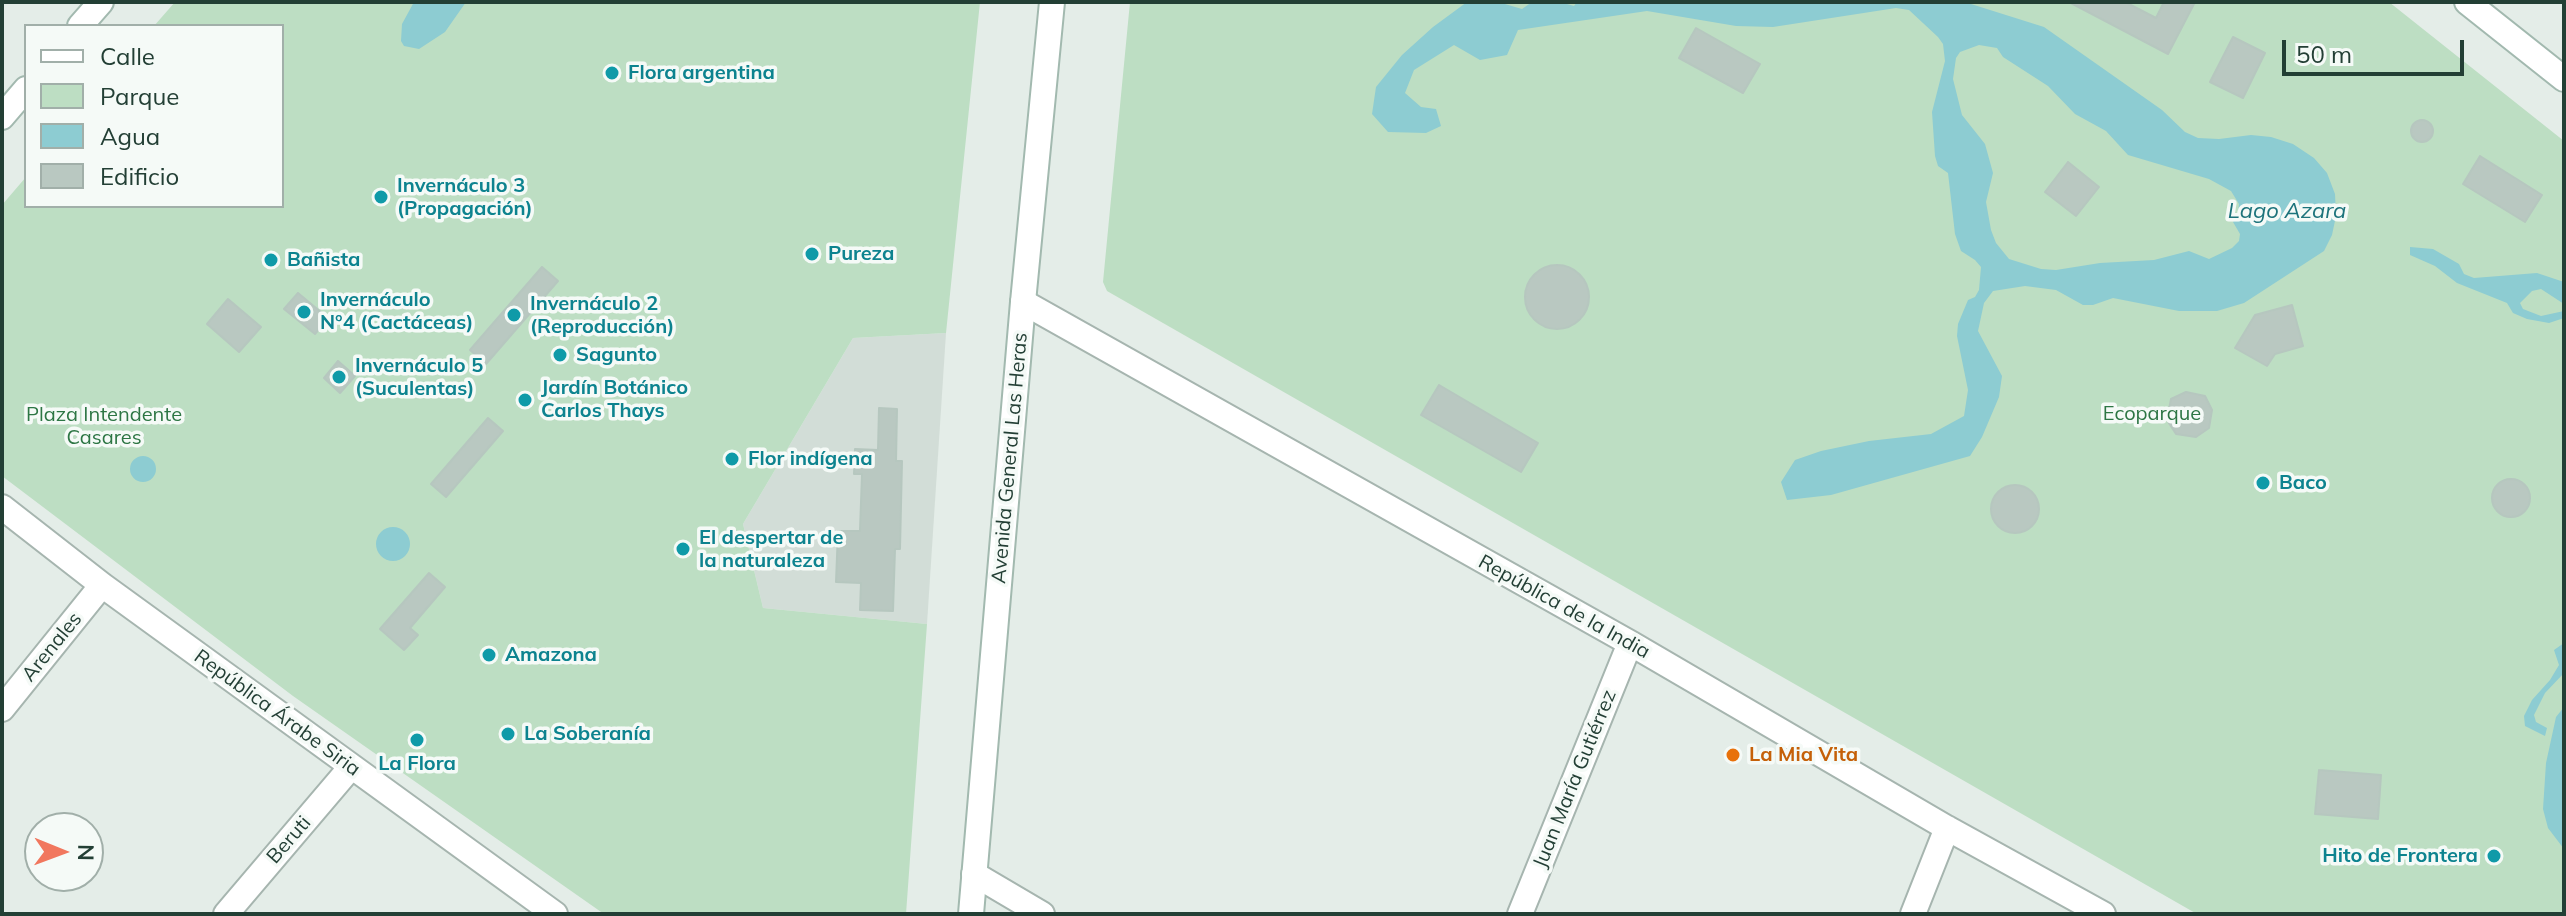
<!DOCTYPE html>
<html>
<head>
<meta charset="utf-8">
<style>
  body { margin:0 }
  #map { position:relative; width:2566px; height:916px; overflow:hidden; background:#e4ede8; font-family:Mulish,sans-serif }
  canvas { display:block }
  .frame { position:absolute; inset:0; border:4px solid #233f35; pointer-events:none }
  .legend { position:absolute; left:24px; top:24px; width:260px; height:184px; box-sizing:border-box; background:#f5faf7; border:2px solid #a1afa9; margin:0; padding:10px 14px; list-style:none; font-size:24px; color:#233f35 }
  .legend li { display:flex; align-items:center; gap:16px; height:40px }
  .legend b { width:40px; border:2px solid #a1afa9 }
  .north { position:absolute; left:24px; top:812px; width:80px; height:80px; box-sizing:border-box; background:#f5faf7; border:2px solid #a1afa9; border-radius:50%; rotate:91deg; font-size:22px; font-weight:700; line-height:32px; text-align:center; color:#233f35 }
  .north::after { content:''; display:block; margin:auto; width:28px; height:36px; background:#f1775e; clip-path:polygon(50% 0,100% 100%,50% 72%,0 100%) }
  .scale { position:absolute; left:2282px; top:40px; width:182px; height:36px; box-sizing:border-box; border:4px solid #233f35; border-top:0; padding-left:10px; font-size:24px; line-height:28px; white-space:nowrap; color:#233f35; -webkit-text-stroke:6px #f5faf7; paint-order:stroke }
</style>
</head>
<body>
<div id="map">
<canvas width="2566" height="916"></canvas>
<div class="frame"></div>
<ul class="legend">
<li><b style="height:10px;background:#fff"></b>Calle</li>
<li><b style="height:22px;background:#bddec3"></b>Parque</li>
<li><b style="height:22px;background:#8dccd2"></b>Agua</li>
<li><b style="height:22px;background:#b9c8c1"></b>Edificio</li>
</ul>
<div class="north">N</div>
<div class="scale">50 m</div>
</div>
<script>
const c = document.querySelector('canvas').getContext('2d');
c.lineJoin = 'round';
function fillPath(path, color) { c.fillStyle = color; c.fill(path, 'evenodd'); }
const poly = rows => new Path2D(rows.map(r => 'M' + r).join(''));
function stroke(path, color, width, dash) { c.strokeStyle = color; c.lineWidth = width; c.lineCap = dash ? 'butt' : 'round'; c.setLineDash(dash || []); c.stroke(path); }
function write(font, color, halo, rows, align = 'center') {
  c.font = font + ' Mulish,sans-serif'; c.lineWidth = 7; c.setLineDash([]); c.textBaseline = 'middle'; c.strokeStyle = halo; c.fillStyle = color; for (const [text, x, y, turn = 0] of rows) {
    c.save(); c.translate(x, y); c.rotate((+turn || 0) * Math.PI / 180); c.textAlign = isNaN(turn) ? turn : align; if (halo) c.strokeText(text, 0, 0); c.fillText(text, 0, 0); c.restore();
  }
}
const built = poly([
  [946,333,927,624,763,608,743,524,853,338]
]);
const green = poly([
  [175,2,980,2,946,333,853,338,743,524,763,608,927,624,906,914,604,914,293,696,2,476,2,205,26,177,26,206,282,206,282,26,154,26],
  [1130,2,2389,2,2564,141,2564,914,2197,914,1107,291,1103,282]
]);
const water = poly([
  [414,2,466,2,445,32,419,49,404,46,401,41,402,24],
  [1467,2,1498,2,1522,9,1532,2,1560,2,1574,6,1577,2,1957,2,1971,4,2044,27,2162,110,2185,132,2198,138,2219,139,2251,135,2271,137,2293,144,2314,158,2327,173,2335,194,2336,216,2332,235,2324,251,2244,303,2217,311,2179,311,2113,298,2093,305,2083,305,2056,290,2025,286,1993,291,1984,303,1978,331,2002,376,1999,397,1982,437,1970,456,1831,495,1787,500,1781,482,1795,460,1821,451,1869,441,1931,434,1964,416,1968,390,1957,336,1958,324,1968,300,1975,297,1979,290,1981,267,1975,260,1961,251,1955,234,1948,173,1938,166,1935,156,1932,112,1945,61,1943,44,1938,37,1909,10,1896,8,1773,27,1736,26,1647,11,1518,30,1507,55,1480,60,1454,45,1414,70,1405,93,1421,107,1436,109,1441,126,1426,133,1388,132,1372,114,1376,87,1402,55,1433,27],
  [1979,45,1997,48,2003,57,2048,86,2075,114,2106,131,2128,155,2209,179,2231,191,2239,204,2238,214,2233,222,2240,234,2239,241,2232,248,2209,259,2189,251,2154,260,2100,263,2056,270,2041,269,2009,259,1996,243,1991,230,1986,202,1993,173,1985,144,1962,115,1953,79,1956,58,1960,52],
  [2410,247,2433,249,2459,264,2464,274,2474,278,2537,273,2564,282,2564,304,2541,289,2532,291,2520,303,2523,309,2541,316,2564,311,2564,318,2549,323,2527,319,2513,313,2507,303,2457,283,2435,266,2410,255],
  '130 469a13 13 0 1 1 26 0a13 13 0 1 1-26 0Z',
  '376 544a17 17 0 1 1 34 0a17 17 0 1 1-34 0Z',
  [2564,643,2564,673,2545,693,2534,715,2536,722,2547,728,2545,736,2525,726,2524,716,2532,700,2550,680,2559,665,2554,650],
  [2564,707,2564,849,2548,828,2543,809,2546,763,2556,717]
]);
const building = poly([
  [2069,2,2125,2,2156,18,2164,2,2195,2,2168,54,2069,2],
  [1696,28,1760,64,1743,93,1679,58,1696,28],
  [2233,37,2265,53,2243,98,2210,82,2233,37],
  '2411 131a11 11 0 1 1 22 0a11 11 0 1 1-22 0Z',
  [2480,156,2542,195,2525,222,2463,184,2480,156],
  [2068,162,2099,187,2076,216,2045,192,2068,162],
  '1525 297a32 32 0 1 1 64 0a32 32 0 1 1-64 0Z',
  [542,267,558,281,486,364,470,350,542,267],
  [298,293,328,318,315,334,284,309,298,293],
  [228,299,261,327,239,352,207,324,228,299],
  [2292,305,2303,346,2275,354,2267,366,2235,348,2255,315,2292,305],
  [338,361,355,376,340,393,324,378,338,361],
  [1439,385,1538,443,1521,472,1421,415,1439,385],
  [2186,392,2205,396,2212,410,2209,428,2196,437,2176,434,2167,420,2171,399,2186,392],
  [879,408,897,409,896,461,902,461,900,549,895,549,893,611,860,610,861,583,836,582,838,531,860,531,862,474,854,474,855,449,878,450,879,408],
  [488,418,503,431,446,497,431,484,488,418],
  '2492 498a19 19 0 1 1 38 0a19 19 0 1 1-38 0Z',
  '1991 509a24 24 0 1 1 48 0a24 24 0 1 1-48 0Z',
  [429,573,445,587,410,628,418,635,404,650,380,629,429,573],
  [2319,770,2381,775,2378,819,2315,814,2319,770]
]);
const street = poly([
  [1023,302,1630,643,1947,828,2103,914],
  [2,507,102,585,555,914],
  [2,709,102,585],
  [974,874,1042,914],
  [226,914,351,767],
  [1520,914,1630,643],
  [1913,914,1947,828]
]);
const secondary = poly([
  [2467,2,2564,79],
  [80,26,101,2],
  [2,117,26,89],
  [971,914,1023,302,1052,2]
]);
const markers = [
  [612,73,8,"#0f9aa8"],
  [381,197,8,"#0f9aa8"],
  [812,254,8,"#0f9aa8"],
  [271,260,8,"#0f9aa8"],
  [304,312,8,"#0f9aa8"],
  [514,315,8,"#0f9aa8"],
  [560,355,8,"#0f9aa8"],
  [339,377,8,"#0f9aa8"],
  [525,400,8,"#0f9aa8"],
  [732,459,8,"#0f9aa8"],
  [2263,483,8,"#0f9aa8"],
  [683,549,8,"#0f9aa8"],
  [489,655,8,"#0f9aa8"],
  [508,734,8,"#0f9aa8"],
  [417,740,8,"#0f9aa8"],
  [1733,755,8,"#e8710a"],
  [2494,856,8,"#0f9aa8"]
];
const cultureNames = [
  ["Flora argentina",628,73],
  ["Invernáculo 3",397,186],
  ["(Propagación)",397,209],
  ["Pureza",828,254],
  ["Bañista",287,260],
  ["Invernáculo",320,300],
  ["N°4 (Cactáceas)",320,323],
  ["Invernáculo 2",530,304],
  ["(Reproducción)",530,327],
  ["Sagunto",576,355],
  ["Invernáculo 5",355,366],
  ["(Suculentas)",355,389],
  ["Jardín Botánico",541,388],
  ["Carlos Thays",541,411],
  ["Flor indígena",748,459],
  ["Baco",2279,483],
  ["El despertar de",699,538],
  ["la naturaleza",699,561],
  ["Amazona",505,655],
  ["La Soberanía",524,734],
  ["La Flora",417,764,"center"],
  ["Hito de Frontera",2478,856,"right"]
];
const parkNames = [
  ["Ecoparque",2152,414],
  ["Plaza Intendente",104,415],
  ["Casares",104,438]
];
const streetNames = [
  ["Avenida General Las Heras",1010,458,-85],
  ["República de la India",1564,607,29],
  ["Arenales",52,647,-51],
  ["República Árabe Siria",277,713,36],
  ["Juan María Gutiérrez",1575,779,-68],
  ["Beruti",289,840,-49]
];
const foodNames = [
  ["La Mia Vita",1749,755]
];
const waterNames = [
  ["Lago Azara",2287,211]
];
fillPath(built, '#d2ddd7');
fillPath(green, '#bddec3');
fillPath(water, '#8dccd2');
fillPath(building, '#b9c8c1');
stroke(building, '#b6c7bf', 2);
stroke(street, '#a6b5af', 28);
stroke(secondary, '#a2b9af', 28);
stroke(street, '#fff', 24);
stroke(secondary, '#fff', 24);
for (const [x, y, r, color] of markers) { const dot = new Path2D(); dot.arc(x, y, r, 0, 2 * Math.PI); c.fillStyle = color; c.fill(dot); stroke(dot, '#f5faf7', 3); }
write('bold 20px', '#0d838f', '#f5faf7', cultureNames, 'left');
write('20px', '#2d7644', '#f5faf7', parkNames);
write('20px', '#233f35', '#f5faf7', streetNames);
write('bold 20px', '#c56008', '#f5faf7', foodNames, 'left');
write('italic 22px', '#1d737b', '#f5faf7', waterNames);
</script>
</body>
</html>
